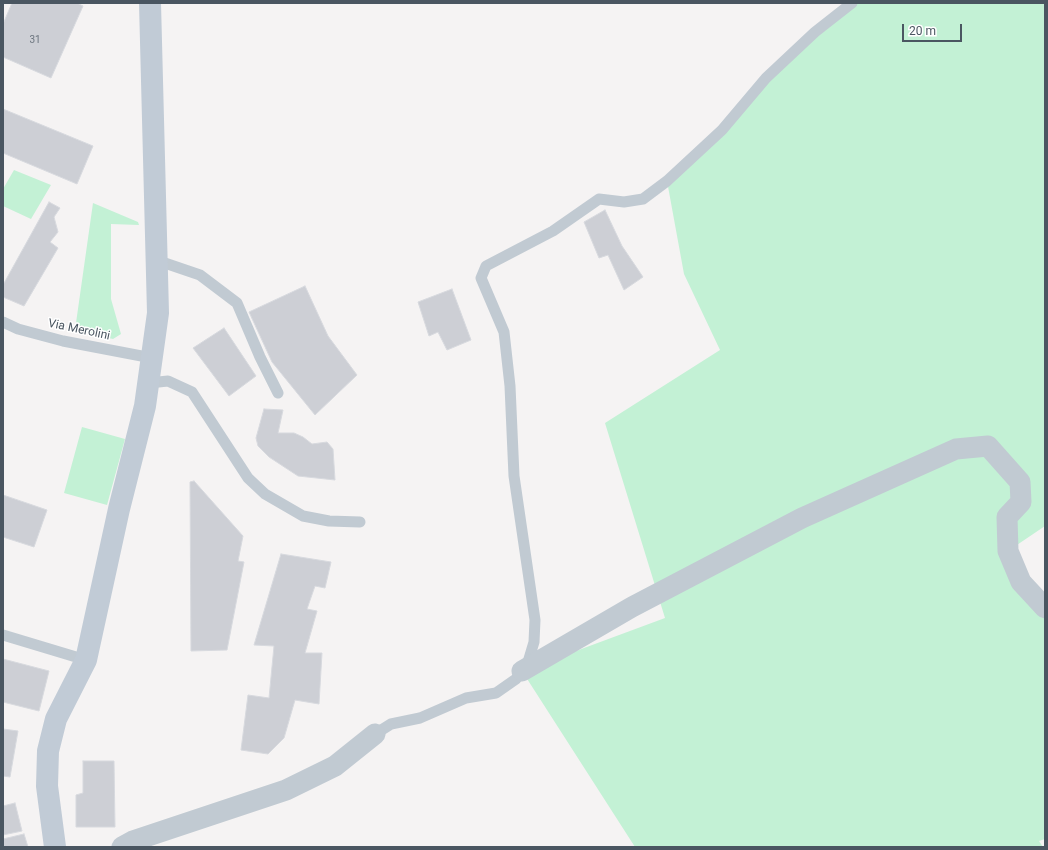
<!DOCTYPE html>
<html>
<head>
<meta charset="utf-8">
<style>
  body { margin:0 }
  #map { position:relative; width:1048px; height:850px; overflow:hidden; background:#f5f3f3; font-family:Roboto,sans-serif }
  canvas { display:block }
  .frame { position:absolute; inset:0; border:4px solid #4a5661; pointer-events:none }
  .scale { position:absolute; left:902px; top:24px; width:60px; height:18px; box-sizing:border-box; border:2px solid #4a5661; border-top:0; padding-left:5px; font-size:12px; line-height:14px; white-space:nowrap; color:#4a5661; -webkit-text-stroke:3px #fff; paint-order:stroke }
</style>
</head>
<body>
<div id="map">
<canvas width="1048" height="850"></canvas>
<div class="frame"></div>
<div class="scale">20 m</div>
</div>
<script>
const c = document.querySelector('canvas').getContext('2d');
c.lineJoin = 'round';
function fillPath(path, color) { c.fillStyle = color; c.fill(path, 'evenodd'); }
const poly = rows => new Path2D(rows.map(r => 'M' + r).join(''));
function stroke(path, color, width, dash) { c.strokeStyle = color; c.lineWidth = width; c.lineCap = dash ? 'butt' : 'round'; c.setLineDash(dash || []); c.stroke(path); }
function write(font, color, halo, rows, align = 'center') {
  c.font = font + ' Roboto,sans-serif'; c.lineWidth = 3; c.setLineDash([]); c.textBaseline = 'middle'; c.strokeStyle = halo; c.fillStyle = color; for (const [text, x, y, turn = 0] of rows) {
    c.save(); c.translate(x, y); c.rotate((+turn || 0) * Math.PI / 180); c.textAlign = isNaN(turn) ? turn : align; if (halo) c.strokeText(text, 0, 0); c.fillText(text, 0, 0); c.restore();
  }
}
const green = poly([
  [852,3,1045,3,1045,526,1008,551,1045,608,1045,839,1039,841,1043,847,635,847,522,671,665,618,605,423,720,350,684,274,667,181,766,78],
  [14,170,51,185,31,219,3,206,3,189],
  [93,203,138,222,139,225,111,224,111,299,121,334,113,339,75,330],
  [82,427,125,439,107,505,64,493]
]);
const building = poly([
  [12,3,77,3,83,6,51,78,3,57,3,24,12,3],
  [3,109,93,146,77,184,3,153,3,109],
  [49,202,60,208,54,217,58,232,50,242,58,248,24,306,3,297,3,285,49,202],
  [605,210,622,246,643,277,624,290,608,255,599,258,584,222,605,210],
  [305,286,328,336,357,375,315,415,272,362,249,312,305,286],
  [452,289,471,340,447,350,438,332,429,336,418,302,452,289],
  [224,328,256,376,229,396,193,348,224,328],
  [264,409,283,410,278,433,294,433,303,437,312,444,327,442,333,449,335,480,298,476,269,457,258,446,256,438,264,409],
  [194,481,243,536,238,561,244,562,227,650,191,651,190,482,194,481],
  [3,495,47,510,34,547,3,537,3,495],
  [281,554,331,562,325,588,315,586,307,609,317,611,305,653,322,653,319,704,295,700,284,738,268,754,241,750,248,695,269,698,274,646,254,645,281,554],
  [3,659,49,671,39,711,3,702,3,659],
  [3,729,18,731,10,777,3,776,3,729],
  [83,761,114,761,115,827,76,827,76,795,83,793,83,761],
  [15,803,22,831,3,835,3,806,15,803],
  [24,834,28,847,3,847,3,839,24,834]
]);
const lane = poly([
  [156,260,200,275,237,303,260,357,278,393],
  [3,322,18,329,63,341,152,358],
  [149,383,168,381,192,392,248,478,265,494,303,516,329,521,360,522],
  [3,635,86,660],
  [375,734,391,724,420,718,466,698,496,693,516,679,522,671,528,662,534,642,535,620,514,476,510,386,504,332,481,278,486,266,553,231,599,199,624,202,643,199,667,181,722,130,766,78,815,32,852,3]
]);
const street = poly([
  [522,671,632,607,802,518,956,449,988,446,1020,482,1021,502,1007,517,1008,551,1021,582,1045,608],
  [122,847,133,841,286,790,335,766,375,734]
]);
const secondary = poly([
  [55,847,47,786,48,751,56,719,86,660,119,509,145,406,158,313,150,3]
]);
const numberNames = [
  ["31",35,40]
];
const streetNames = [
  ["Via Merolini",79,330,12]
];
fillPath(green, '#c3f1d5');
fillPath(building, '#cdcfd5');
stroke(building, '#d7d9de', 1);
stroke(lane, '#c1cad2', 11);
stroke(street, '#c1cad2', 21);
stroke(secondary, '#c1cbd6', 22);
write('10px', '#6b747e', null, numberNames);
write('12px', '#4a5661', '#fff', streetNames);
</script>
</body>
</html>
